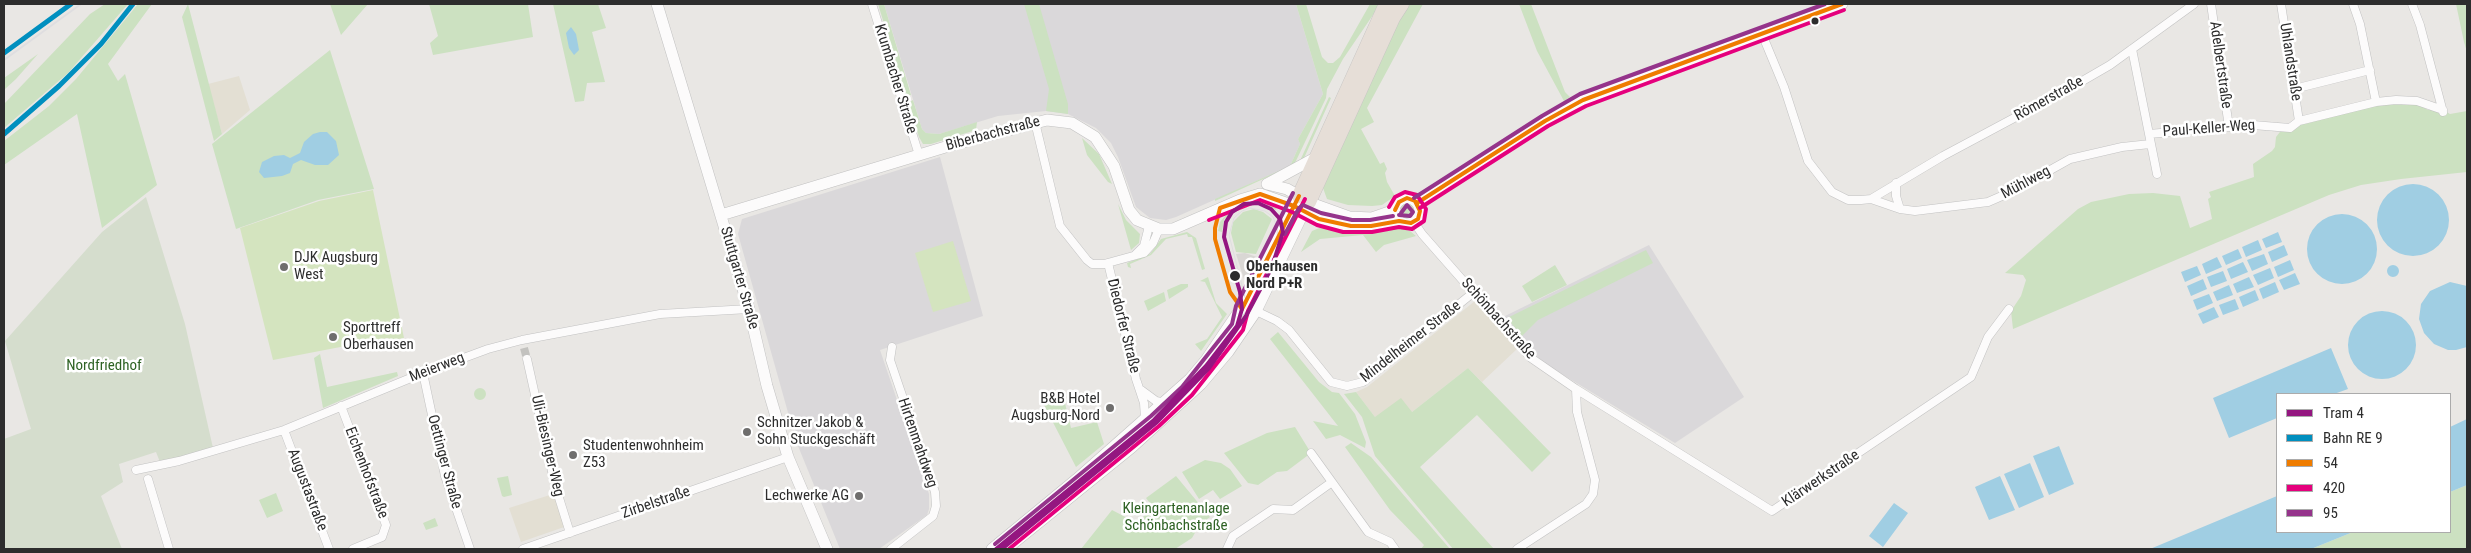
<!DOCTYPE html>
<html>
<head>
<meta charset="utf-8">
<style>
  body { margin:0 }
  #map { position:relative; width:2471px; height:553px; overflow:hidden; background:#e9e7e4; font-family:"Roboto Condensed",sans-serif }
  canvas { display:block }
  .frame { position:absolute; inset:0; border:5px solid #2d2d2d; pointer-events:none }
  .legend { position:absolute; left:2276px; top:393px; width:175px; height:140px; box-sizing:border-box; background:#fff; border:1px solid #ababab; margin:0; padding:6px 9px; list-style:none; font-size:15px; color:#2d2d2d }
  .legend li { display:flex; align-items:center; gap:10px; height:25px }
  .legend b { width:25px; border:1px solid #ababab }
</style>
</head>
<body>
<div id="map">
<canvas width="2471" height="553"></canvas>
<div class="frame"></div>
<ul class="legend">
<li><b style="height:6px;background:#941680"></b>Tram 4</li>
<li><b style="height:6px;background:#008fbf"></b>Bahn RE 9</li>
<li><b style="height:6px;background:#ef7c00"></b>54</li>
<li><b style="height:6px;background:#e5007d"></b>420</li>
<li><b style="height:6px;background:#95348b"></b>95</li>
</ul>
</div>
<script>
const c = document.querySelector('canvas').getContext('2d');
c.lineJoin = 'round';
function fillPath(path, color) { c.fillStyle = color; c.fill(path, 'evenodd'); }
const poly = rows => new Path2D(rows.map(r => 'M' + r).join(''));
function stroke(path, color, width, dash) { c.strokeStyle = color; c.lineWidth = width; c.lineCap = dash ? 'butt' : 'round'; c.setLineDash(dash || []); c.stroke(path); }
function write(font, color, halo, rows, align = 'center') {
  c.font = font + ' "Roboto Condensed",sans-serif'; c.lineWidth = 5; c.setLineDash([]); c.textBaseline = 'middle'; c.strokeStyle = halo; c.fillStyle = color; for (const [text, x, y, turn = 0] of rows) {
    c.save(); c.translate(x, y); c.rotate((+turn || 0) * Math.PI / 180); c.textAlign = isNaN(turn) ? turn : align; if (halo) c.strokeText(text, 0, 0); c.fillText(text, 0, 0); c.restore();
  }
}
const industrial = poly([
  [884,4,1296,4,1323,94,1298,139,1300,144,1290,166,1176,217,1166,220,1150,218,1136,207,1118,157,1111,143,1096,128,1068,114,1046,111,998,116,939,134,926,133,922,129],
  [940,157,983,316,880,350,929,494,929,509,927,515,879,549,840,549,796,441,738,234,742,219],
  [1649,245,1744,397,1675,443,1542,362,1503,317]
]);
const education = poly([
  [239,76,250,110,222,134,208,84],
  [1475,301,1517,349,1482,382,1468,368,1412,412,1375,417,1356,392,1367,387],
  [553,494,567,526,521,542,509,508]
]);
const green = poly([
  [105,4,128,4,68,73,4,128,4,104,90,14],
  [138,4,152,4,108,64,118,81,125,74,157,185,102,228,77,114,4,165,4,141,49,106,76,79],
  [188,4,222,134,214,141,182,17],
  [330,4,368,4,341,35],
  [429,4,528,4,533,37,433,55,430,43,438,36],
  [553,4,598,4,606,28,592,32,605,82,587,83,584,101,575,102],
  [878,4,884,4,911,95,906,95],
  [1024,4,1039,4,1068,104,1068,114,1046,111,1049,89],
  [1296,4,1306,4,1322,57,1328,63,1333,63,1340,57,1370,4,1381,4,1378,12,1375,12,1343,59,1327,89,1326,98,1294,165,1215,201,1215,199,1290,166,1300,144,1298,139,1323,94],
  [1408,4,1423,4,1367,108,1374,122,1361,129,1380,164,1384,162,1387,169,1385,173,1387,182,1395,196,1382,205,1372,206,1348,205,1327,199,1323,188,1320,187,1387,42],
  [1519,4,1531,4,1565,92,1570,97,1564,101,1537,51],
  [2456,4,2467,4,2467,52,2464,42],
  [330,50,374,189,318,200,236,229,212,144],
  [38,54,16,79,4,90,4,78],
  [1329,97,1331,98,1304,158,1299,163],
  [913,100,922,129,926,133,939,134,977,122,976,130,931,144,923,144,919,137,908,103],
  [2376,102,2416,103,2428,110,2443,110,2450,114,2467,111,2467,172,2401,179,2361,185,2329,195,2013,329,2011,311,2021,296,2026,280,2023,275,2005,273,2078,209,2091,202,2129,194,2153,193,2180,196,2190,228,2212,219,2208,199,2211,197,2209,192,2254,177,2253,164,2272,151,2275,147,2276,137,2283,128,2299,121],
  [1082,138,1099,154,1112,184,1108,182,1087,155],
  [1250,200,1261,200,1278,204,1276,210,1261,202,1250,201,1233,209,1224,220,1222,232,1218,231,1220,222,1232,208],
  '1399 211a9 9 0 1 1 18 0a9 9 0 1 1-18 0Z',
  [1118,204,1126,220,1140,234,1139,243,1131,250],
  [1254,209,1263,212,1272,219,1256,254,1236,252,1231,233,1233,222,1243,212],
  [1322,227,1341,232,1375,233,1394,227,1410,231,1416,236,1384,245,1376,252,1363,235,1320,239,1301,252,1312,231],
  [1187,232,1196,238,1205,269,1202,270,1192,237,1188,237,1187,234,1166,239,1151,255,1130,264,1131,268,1128,267,1127,263,1150,254,1161,239],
  [1646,250,1653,263,1538,320,1522,336,1507,318],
  [1555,265,1567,285,1532,302,1522,286],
  [1208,277,1216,303,1227,314,1201,351,1195,344,1207,339,1222,317,1205,282,1200,281],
  [1181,284,1188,284,1188,287,1169,299,1167,290],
  [1164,292,1166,301,1148,311,1144,301],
  [1278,332,1319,382,1332,392,1339,393,1355,414,1366,442,1365,448,1340,435,1326,439,1313,421,1338,426,1270,339],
  [320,354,327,387,397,372,398,376,323,408,314,358],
  [1468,368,1551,453,1532,472,1477,415,1420,467,1494,549,1453,549,1375,456,1362,417,1344,394,1356,392,1375,417,1401,398,1412,412],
  '474 394a6 6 0 1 1 12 0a6 6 0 1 1-12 0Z',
  [1064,399,1071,428,1097,422,1104,444,1076,467,1043,403],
  [1295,427,1311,453,1287,471,1277,472,1258,485,1248,483,1224,453,1267,433],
  [1351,443,1371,457,1450,549,1421,549,1424,545,1390,510,1345,447],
  [1205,460,1221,463,1230,469,1242,486,1220,499,1213,490,1199,499,1182,472],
  [508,476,512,495,504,497,502,496,497,478],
  [1176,476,1210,517,1200,524,1192,538,1175,549,1081,549,1112,510,1137,523,1153,507,1146,498],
  [2467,485,2467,549,2311,549,2353,532,2450,532,2450,492],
  [276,493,283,511,267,518,259,500],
  [435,518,438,526,426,530,423,523]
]);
const cemetery = poly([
  [146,197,185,324,213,448,160,462,156,452,119,464,123,482,101,496,122,549,4,549,4,439,31,429,5,341,102,232]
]);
const pitch = poly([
  [373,190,404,338,392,340,387,338,273,360,240,228,319,201],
  [953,241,971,301,933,312,915,253]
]);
const plaza = poly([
  [1245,253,1257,257,1245,282,1236,254]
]);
const water = poly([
  [571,27,576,34,579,50,574,55,569,48,566,33],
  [320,132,327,132,336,141,339,155,328,165,315,165,301,160,293,164,290,173,282,176,264,178,259,172,262,162,274,156,284,155,290,158,300,153,304,142,313,134],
  '2377 220a36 36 0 1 1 72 0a36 36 0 1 1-72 0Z',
  '2307 249a35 35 0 1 1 70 0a35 35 0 1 1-70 0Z',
  [2278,232,2282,242,2266,248,2262,239],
  [2258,240,2262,250,2246,257,2242,247],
  [2284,245,2288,255,2272,262,2268,252],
  [2238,249,2242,258,2226,265,2222,256],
  [2264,254,2268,264,2252,271,2247,260],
  [2217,257,2222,267,2206,274,2202,264],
  [2290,260,2294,270,2278,277,2274,267],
  [2243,262,2248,272,2231,279,2227,269],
  '2387 271a6 6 0 1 1 12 0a6 6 0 1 1-12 0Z',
  [2197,266,2201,275,2185,282,2181,272],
  [2270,268,2274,278,2258,285,2253,275],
  [2223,271,2227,281,2211,287,2207,277],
  [2295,273,2300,284,2284,290,2279,280],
  [2249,277,2254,287,2237,293,2233,284],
  [2203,279,2207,289,2191,296,2187,286],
  [2275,282,2279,292,2263,299,2259,289],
  [2450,282,2467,286,2467,347,2456,350,2448,350,2434,344,2424,333,2419,319,2421,304,2430,291],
  [2229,285,2233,295,2217,301,2213,292],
  [2255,290,2259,300,2243,307,2239,297],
  [2209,294,2213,303,2197,310,2193,300],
  [2235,299,2239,309,2223,315,2219,305],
  [2214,307,2219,317,2203,324,2198,314],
  '2348 345a34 34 0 1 1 68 0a34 34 0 1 1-68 0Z',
  [2331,348,2348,389,2334,394,2277,394,2277,418,2229,438,2213,398],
  [2467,419,2467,485,2450,492,2450,427],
  [2059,446,2074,484,2049,495,2033,456],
  [2030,463,2044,497,2019,508,2004,474],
  [2000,476,2015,510,1989,520,1975,487],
  [2277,496,2277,532,2353,532,2311,549,2150,549],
  [1894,503,1908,513,1883,547,1869,536]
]);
const streetTunnel = poly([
  [524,348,527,359]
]);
const street = poly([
  [872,4,919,155],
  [2211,4,2229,127],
  [2281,4,2299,121],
  [2353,4,2360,24,2376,102],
  [2412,4,2420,25,2443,112],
  [1762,34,1784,87,1808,161,1832,192,1848,200,1861,200,1871,199,1943,156,2072,87,2110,65,2194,4],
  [2132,49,2157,174],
  [2294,89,2370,70],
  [1035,122,1060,226,1087,260,1092,264,1104,264,1144,253,1153,243,1159,229],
  [2149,134,2253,125,2290,128,2299,121,2376,102,2396,100,2417,101,2443,110],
  [1871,199,1900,209,1896,196,1896,183],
  [1900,209,1915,211,1988,202,2011,192,2070,159,2122,147,2150,144],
  [1414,222,1422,234,1531,358,1576,389,1772,511,1971,377,1988,337,2009,309],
  [1135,255,1144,246,1149,226],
  [1108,263,1136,379,1144,403,1145,419],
  [1256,311,1277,321,1289,330,1331,382,1347,386,1363,382,1474,292],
  [527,359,555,485,570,533],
  [423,373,445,476,470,549],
  [1141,390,1156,401,1165,403],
  [341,406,386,525,382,537,353,549],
  [284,430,329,549],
  [1311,453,1368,532,1390,542,1395,549],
  [136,470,179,461,284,430,423,373,488,349,522,340,660,314,749,309],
  [148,479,169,549],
  [523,549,788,457],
  [891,549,933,516,936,506,935,492,890,360,892,347],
  [1227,549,1233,536,1273,509,1293,510,1332,482],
  [1517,549,1586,504,1593,494,1595,480,1577,412,1576,389]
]);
const secondary = poly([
  [657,4,749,309,767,386,788,457,827,549],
  [1267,184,1287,189,1313,204,1349,217,1372,218,1395,210],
  [1267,184,1315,158],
  '1394 211a13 13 0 1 1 26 0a13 13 0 1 1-26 0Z',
  [1417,203,1545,121,1583,100,1842,4],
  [721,215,952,145,1047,120,1072,123,1095,137,1114,166,1129,210,1137,220,1159,229,1173,229,1240,200,1260,194,1294,206,1319,219,1344,226,1371,226,1399,221],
  [992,549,1077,479,1190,379,1206,360,1246,301,1297,199],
  [1006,549,1132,447,1201,384,1228,352,1256,311,1307,205]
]);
const highway = poly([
  [1299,196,1386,4],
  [1309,202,1393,18,1402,4]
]);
const tram = poly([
  [1237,326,1246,301,1229,235,1234,218,1242,211,1250,208,1265,211,1273,217,1277,227,1278,250]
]);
const rail = poly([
  [4,60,81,4]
]);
const bus1 = poly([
  [1417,203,1545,121,1583,100,1842,4],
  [1220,208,1260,194,1294,206,1319,219,1351,226,1371,226,1399,221,1411,223,1418,219,1420,211,1415,201,1407,198,1399,202,1395,210],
  [1220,208,1215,228,1215,239,1230,292,1242,309],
  [1242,309,1299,196]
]);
const bus2 = poly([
  [1420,208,1548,126,1586,106,1844,10],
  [1209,220,1260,200,1292,212,1317,225,1343,232,1372,232,1399,227,1412,229,1424,221,1426,209,1417,195,1405,192,1395,197,1389,207],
  [1009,549,1159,426,1192,395,1243,330,1248,311,1305,199]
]);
const bus3 = poly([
  [1414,198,1542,116,1580,94,1825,4],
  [1399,215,1410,216,1413,212,1407,205,1401,213],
  [1285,234,1299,208,1303,205,1321,213,1352,220,1370,220,1393,216],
  [995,544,1151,416,1182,387,1232,324,1236,306,1293,193]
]);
const rail1 = poly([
  [4,53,71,4],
  [4,134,59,86,101,44,133,4]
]);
const tram1 = poly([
  [996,549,1154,420,1206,366,1237,326,1242,309,1240,292,1224,237,1226,222,1232,212,1244,204,1258,203,1271,209,1280,219,1283,232,1272,267,1246,316,1209,368,1156,423,1002,549]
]);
const markers = [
  [1815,21,4.5,"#2d2d2d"],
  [284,267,5,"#6f6e6d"],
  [1235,276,6,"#2d2d2d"],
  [333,337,5,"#6f6e6d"],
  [1110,408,5,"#6f6e6d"],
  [747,432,5,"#6f6e6d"],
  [573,455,5,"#6f6e6d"],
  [859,496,5,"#6f6e6d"]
];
const streetNames = [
  ["Uhlandstraße",2290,62,81],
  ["Adelbertstraße",2220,65,82],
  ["Krumbacher Straße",895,79,73],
  ["Römerstraße",2049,99,-29],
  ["Paul-Keller-Weg",2209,129,-4],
  ["Biberbachstraße",993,134,-15],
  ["Mühlweg",2026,183,-28],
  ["Stuttgarter Straße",739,278,74],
  ["Schönbachstraße",1498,319,48],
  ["Diedorfer Straße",1123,326,76],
  ["Mindelheimer Straße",1411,342,-38],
  ["Meierweg",437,368,-21],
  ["Hirtenmahdweg",917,443,71],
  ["Uli-Biesinger-Weg",547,446,77],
  ["Oettinger Straße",444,462,75],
  ["Eichenhofstraße",366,473,69],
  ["Klärwerkstraße",1821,479,-34],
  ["Augustastraße",307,490,69],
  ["Zirbelstraße",656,503,-19]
];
const poiNames = [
  ["DJK Augsburg",294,258],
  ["West",294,275],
  ["Sporttreff",343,328],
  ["Oberhausen",343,345],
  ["B&B Hotel",1100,399,"right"],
  ["Augsburg-Nord",1100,416,"right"],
  ["Schnitzer Jakob &",757,423],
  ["Sohn Stuckgeschäft",757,440],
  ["Studentenwohnheim",583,446],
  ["Z53",583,463],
  ["Lechwerke AG",849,496,"right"]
];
const stopNames = [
  ["Oberhausen",1246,267],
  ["Nord P+R",1246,284]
];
const parkNames = [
  ["Nordfriedhof",104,366],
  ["Kleingartenanlage",1176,509],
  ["Schönbachstraße",1176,526]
];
fillPath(industrial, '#dad8da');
fillPath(education, '#e3dfd3');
fillPath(green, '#cce1c1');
fillPath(cemetery, '#d5ddcd');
fillPath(pitch, '#d4e4bf');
fillPath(plaza, '#d9d7d4');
fillPath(water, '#a0cee3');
stroke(streetTunnel, '#c3c2bf', 8, [8, 4]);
stroke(street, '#c2c2c2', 9);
stroke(secondary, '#c2c2c2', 12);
stroke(highway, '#c5c4c3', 15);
stroke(street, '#fcfbfb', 8);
stroke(secondary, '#fcfbfb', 11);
stroke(highway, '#e6ded7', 14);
stroke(tram, '#dfdee0', 1);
stroke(rail, '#dfdee0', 2);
stroke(bus1, '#ef7c00', 4);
stroke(bus2, '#e5007d', 4);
stroke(bus3, '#95348b', 4);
stroke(rail1, '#008fbf', 5);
stroke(tram1, '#941680', 4);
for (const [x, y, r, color] of markers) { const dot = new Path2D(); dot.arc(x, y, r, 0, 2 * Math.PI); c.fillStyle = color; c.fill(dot); stroke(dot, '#fff', 2); }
write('15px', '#2d2d2d', '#fff', streetNames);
write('15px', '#2d2d2d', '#fff', poiNames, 'left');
write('bold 15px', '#2d2d2d', '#fff', stopNames, 'left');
write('15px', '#2e6224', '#fff', parkNames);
</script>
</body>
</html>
